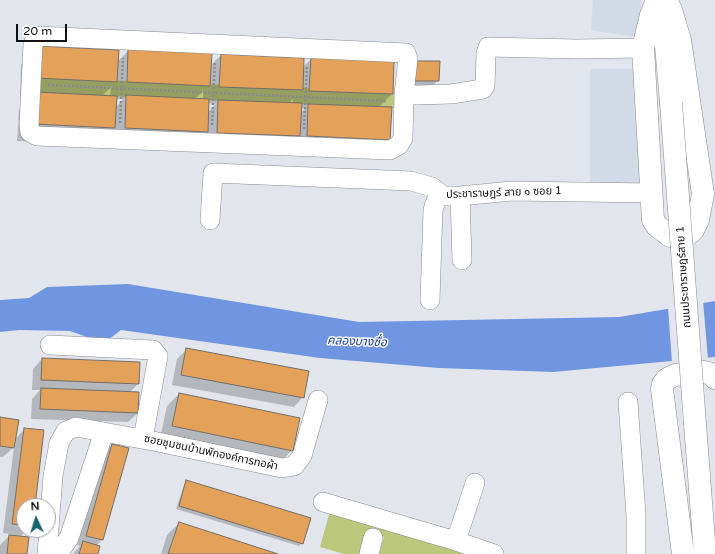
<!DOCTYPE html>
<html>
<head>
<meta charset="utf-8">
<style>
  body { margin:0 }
  #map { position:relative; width:715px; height:554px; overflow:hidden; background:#e2e6ec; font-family:"Varela Round",sans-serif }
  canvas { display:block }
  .north { position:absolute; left:16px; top:498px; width:40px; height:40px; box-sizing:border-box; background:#fff; border:1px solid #9fa0a1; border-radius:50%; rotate:356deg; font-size:11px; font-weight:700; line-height:16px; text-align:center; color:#101113 }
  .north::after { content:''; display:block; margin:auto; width:14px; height:18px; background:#16636d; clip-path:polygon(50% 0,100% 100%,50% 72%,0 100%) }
  .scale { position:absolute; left:16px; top:24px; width:51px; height:18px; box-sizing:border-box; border:2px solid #101113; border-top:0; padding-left:5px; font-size:12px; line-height:14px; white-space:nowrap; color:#101113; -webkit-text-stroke:3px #fff; paint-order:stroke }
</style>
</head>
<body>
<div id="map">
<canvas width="715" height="554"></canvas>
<div class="north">N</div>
<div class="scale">20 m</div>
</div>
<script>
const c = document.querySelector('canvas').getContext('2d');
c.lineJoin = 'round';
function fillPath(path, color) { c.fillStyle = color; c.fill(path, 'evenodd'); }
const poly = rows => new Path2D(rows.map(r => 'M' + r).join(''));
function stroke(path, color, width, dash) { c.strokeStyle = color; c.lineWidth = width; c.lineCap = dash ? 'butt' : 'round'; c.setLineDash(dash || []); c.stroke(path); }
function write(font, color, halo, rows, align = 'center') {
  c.font = font + ' "Varela Round","Noto Sans Thai",sans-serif'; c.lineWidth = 3; c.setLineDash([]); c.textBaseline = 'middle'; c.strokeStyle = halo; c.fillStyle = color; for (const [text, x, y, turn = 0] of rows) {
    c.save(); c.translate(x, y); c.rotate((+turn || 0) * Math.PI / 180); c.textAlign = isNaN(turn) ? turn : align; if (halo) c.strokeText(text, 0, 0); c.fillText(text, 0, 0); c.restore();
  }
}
const built = poly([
  [593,0,641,0,642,38,591,30],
  [590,69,637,69,647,189,590,189]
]);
const green = poly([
  [35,77,395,92,394,108,34,93],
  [330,511,473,554,379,554,384,537,370,533,363,554,344,554,320,547]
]);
const water = poly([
  [128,284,359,322,619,317,715,301,715,357,553,372,439,368,320,358,121,330,104,343,70,331,19,330,0,332,0,300,29,298,47,287]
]);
const pier = poly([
  [703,301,708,359,672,363,668,307]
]);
const shadow = poly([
  [38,47,117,62,129,50,210,66,221,55,303,67,311,59,392,94,378,108,389,140,372,156,17,141,19,110,33,95,20,95,21,64],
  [111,87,110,97,102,96],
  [203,91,203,100,195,99],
  [115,99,123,99,115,108],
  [293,99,293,104,288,104],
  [208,103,216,104,208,112],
  [300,108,306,108,300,113],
  [409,68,438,80,432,87,409,87],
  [187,349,303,397,294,407,172,385,177,359],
  [42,359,138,384,130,392,138,413,128,422,31,419,32,399,40,390,32,390,33,369],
  [179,394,292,450,280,463,160,438,167,406],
  [0,418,15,439,25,429,34,506,24,506,24,530,27,530,20,537,26,554,0,554,0,545,11,534,3,533,14,447,3,457,0,457],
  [112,445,128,449,102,540,96,546,97,554,73,554,80,546,77,545,102,454],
  [187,482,302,543,299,546,176,509,184,485],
  [179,523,275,554,161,554,167,535]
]);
const building = poly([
  [38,46,119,50,117,82,36,78,38,46],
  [128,49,212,53,210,86,127,82,128,49],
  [221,54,304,58,303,90,219,87,221,54],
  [311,58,394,61,393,94,309,91,311,58],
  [415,61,440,61,439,81,415,81,415,61],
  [35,92,117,96,115,128,34,124,35,92],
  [126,95,209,99,208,132,125,128,126,95],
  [218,100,302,103,300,136,217,133,218,100],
  [308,104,392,107,390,140,307,136,308,104],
  [186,348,309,371,304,398,181,375,186,348],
  [42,358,140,362,139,384,41,380,42,358],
  [41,388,139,392,138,413,40,409,41,388],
  [179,393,300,418,293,451,172,426,179,393],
  [0,417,19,420,14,448,0,446,0,417],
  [24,428,44,430,35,506,24,506,24,525,12,524,24,428],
  [112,444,129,448,103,540,86,536,112,444],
  [186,480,311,518,303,544,179,506,186,480],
  [179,522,278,554,168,554,179,522],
  [9,535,29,537,27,554,7,554,9,535],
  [83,541,100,546,98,554,79,554,83,541]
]);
const path = poly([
  [48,85,386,101],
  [120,123,123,58],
  [212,125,215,62],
  [304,129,307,66]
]);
const minor = poly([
  [37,36,406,53,408,59,404,94,403,138,399,145,390,150,37,136,30,132,29,125,33,44,37,36],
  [404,94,417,95,451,94,483,89,485,86,486,53,488,47,577,49,643,48],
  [460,196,462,260],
  [210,220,213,173,411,181,432,187,442,195],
  [430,300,433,210,436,201,440,196,460,196,512,191,651,193],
  [50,345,153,350,158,356,143,439],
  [628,402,636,515,636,554],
  [323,502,456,541,494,554],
  [456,541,475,483],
  [47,554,53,476,59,443,66,431,76,427,158,442,282,468,294,466,302,456,318,400],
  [58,554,69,538,104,432],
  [369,554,373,538]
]);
const major = poly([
  [657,0,651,15,643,48,653,220,657,226,670,236,687,235,693,230,698,220,703,194,680,40,671,10,666,0],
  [664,23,671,103],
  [695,424,705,554],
  [683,554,662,389,663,384,667,379,675,375,705,372,711,374,715,378]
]);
const majorBridge = poly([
  [671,103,695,424]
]);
const streetNames = [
  ["ประชาราษฎร์ สาย ๑ ซอย 1",504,193,-2],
  ["ถนนประชาราษฎร์สาย 1",684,277,-94],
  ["ซอยชุมชนบ้านพักองค์การทอผ้า",211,453,12]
];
const waterNames = [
  ["คลองบางซื่อ",357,342,2]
];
fillPath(built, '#d1dae6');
fillPath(green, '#bbc77a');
fillPath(water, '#7096e1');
fillPath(pier, '#e2e6ec');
fillPath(shadow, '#0003');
fillPath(building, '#e4a15a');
stroke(building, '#736e69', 1);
stroke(minor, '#878b90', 20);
stroke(major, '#878b90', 23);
stroke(path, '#888a8f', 2.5, [2, 2]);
stroke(minor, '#fff', 19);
stroke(major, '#fff', 22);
stroke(majorBridge, '#878b90', 23, []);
stroke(majorBridge, '#fff', 22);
write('11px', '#101113', '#fff', streetNames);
write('italic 12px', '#153d93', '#fff', waterNames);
</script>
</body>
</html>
